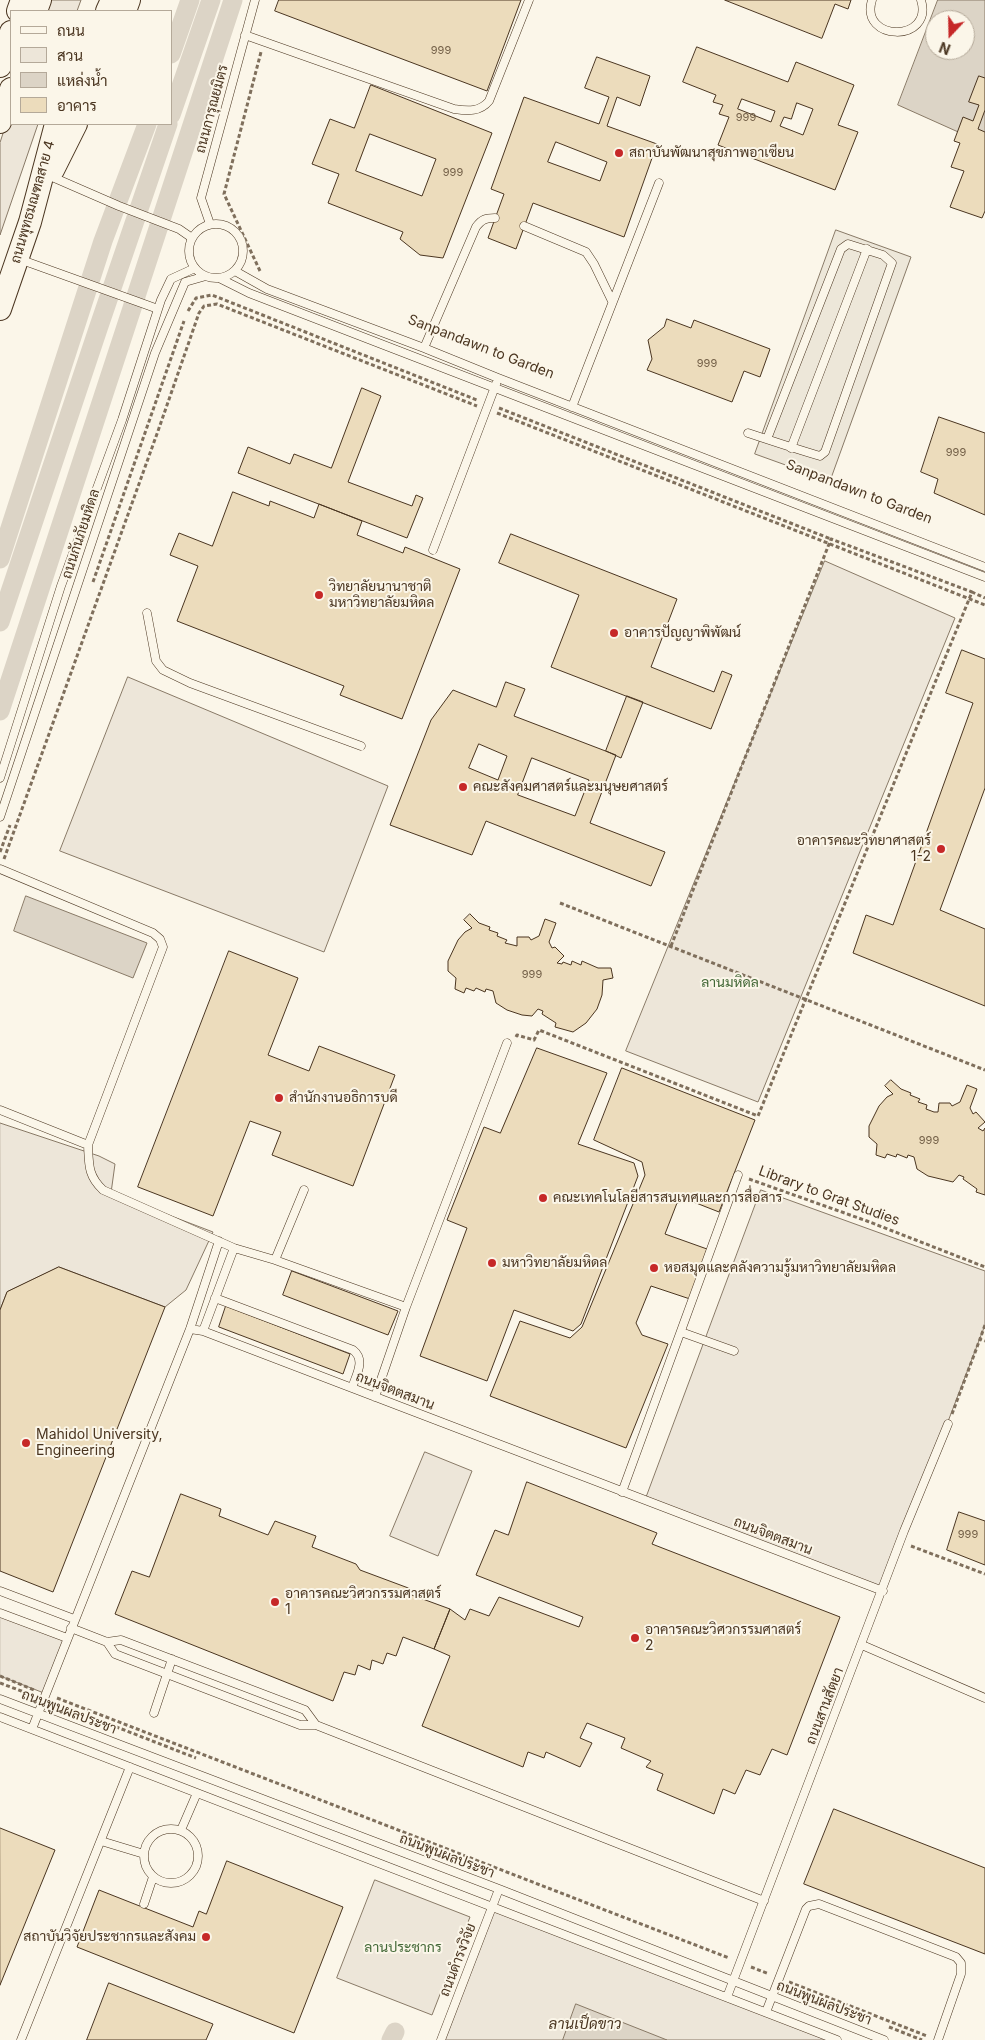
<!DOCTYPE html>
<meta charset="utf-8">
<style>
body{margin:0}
#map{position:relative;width:985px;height:2040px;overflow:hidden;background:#fbf6e9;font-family:Inter,Sarabun,sans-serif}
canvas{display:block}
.legend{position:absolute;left:10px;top:10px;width:162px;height:115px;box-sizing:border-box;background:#fbf6e9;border:1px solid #b4a999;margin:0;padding:6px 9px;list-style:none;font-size:15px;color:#4a3520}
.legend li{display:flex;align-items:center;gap:10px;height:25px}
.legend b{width:25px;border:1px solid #b4a999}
.north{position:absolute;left:925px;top:10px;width:50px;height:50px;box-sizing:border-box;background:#fbf6e9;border:1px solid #b4a999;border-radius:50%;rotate:201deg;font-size:14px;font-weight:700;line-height:20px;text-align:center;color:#4a3520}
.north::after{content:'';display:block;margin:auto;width:18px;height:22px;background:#c62828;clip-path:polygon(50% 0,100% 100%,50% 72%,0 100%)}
</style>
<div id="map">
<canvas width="985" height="2040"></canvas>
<ul class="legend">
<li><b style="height:6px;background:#fbf6e9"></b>ถนน</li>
<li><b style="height:14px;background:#ede6d9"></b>สวน</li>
<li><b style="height:14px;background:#dcd4c6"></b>แหล่งน้ำ</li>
<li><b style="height:14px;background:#ecdcbc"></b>อาคาร</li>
</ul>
<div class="north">N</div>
</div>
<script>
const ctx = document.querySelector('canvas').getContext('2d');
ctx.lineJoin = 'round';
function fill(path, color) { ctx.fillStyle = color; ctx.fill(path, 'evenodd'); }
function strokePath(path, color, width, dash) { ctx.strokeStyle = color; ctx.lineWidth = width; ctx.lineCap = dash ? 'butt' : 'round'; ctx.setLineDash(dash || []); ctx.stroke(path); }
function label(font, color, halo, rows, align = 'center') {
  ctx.font = font + ' Inter,Sarabun,sans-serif'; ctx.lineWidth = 4; ctx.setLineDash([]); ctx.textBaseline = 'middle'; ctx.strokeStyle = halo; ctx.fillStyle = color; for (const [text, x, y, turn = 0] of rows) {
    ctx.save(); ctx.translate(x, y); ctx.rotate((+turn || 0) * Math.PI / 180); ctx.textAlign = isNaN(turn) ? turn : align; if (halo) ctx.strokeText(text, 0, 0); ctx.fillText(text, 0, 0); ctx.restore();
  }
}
const green = new Path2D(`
 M47,0H81L77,11H43Z
 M11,109V124H38L0,235V143Z
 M825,561L955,618L758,1102L626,1051Z
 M128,677L388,786L324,952L60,851Z
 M0,1123L99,1156L115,1164L111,1193L213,1232L186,1290L165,1307L59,1267L7,1292L0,1310Z
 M761,1190L985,1271V1325L883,1591L645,1501Z
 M425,1452L472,1471L438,1556L390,1536Z
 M0,1612L67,1638L44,1693L0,1676Z
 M375,1880L470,1917L432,2015L337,1978Z
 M492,1906L837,2040H441Z`);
fill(green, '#ede6d9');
strokePath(green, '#887966', 1);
const parking = new Path2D(`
 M836,230L911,257L830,481L755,454Z`);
fill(parking, '#ede7d9');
strokePath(parking, '#887966', 1);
const water = new Path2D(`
 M938,0H985V144L898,105ZM935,20H965V50H935Z
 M26,896L147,943L133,978L14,931Z
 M576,2004L667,2040H563Z`);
fill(water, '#dcd4c6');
strokePath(water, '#887966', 1);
strokePath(new Path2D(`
 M171,54L190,0
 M171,115L211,0
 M0,559L103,241L147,124
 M0,622L98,329L168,124
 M0,711L233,0
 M391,2040L395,2032`), '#dcd4c6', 19);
const building = new Path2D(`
 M279,0H521L487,91L275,11Z
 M725,0H851L848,9L835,4L822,38Z
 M697,47L788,82L796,62L854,85L838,125L858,132L835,190L718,145L729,117L719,114L723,105L713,102L716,95L683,82ZM742,99L775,111L771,122L738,109ZM797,103L813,109L803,135L780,126L784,117L791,119Z
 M597,57L650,76L640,106L617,97L607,126L657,144L624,237L533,203L516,249L488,238L504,194L491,189L524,97L599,124L609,97L585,88ZM556,142L607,162L600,181L548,162Z
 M979,76L985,78V110L978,129L985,132V211L982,218L950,207L964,171L951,167L960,143L954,141L963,117L973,121L979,105L969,102Z
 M371,85L492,133L443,258L420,255L400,239L403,232L328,203L339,174L312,164L330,119L354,128ZM370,134L436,159L422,196L356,171Z
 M667,319L691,328L694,320L770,349L760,377L744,371L732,402L647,370L652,359L648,340L664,327Z
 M362,388L381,396L348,482L412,506L416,495L423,498L407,538L238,473L248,447L290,464L294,454L331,468Z
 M939,417L985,433V515L934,493L938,479L921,472Z
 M233,492L269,506L270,501L314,518L319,504L362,521L357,535L403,553L405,547L460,569L402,719L340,695L344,686L177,621L198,566L170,555L179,533L212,546Z
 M511,534L677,599L651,667L714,692L722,671L732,675L711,729L551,667L579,595L499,563Z
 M962,650L985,659V788L940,910L985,929V1006L853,953L866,915L893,925L973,703L946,693Z
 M506,682L525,689L514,716L616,755L590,823L665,852L651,886L486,821L472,855L390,825L431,720L453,690L496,707ZM479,744L507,756L498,780L469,768ZM532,758L589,780L575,816L518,795Z
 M627,696L643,702L621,758L606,751Z
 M470,914L479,923L490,927L489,930L498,933L497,936L507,940L505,943L517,946V937H529L531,940L539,936L545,919L556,923L549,942L552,948L555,947L564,956L557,963L562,964L563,962L571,965L572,961L581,965L582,961L598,968H611L613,978L603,980L602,995L597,1009L586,1023L573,1032L555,1027L556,1023L542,1014L543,1011L538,1009L532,1016L522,1015L507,1010L496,1003L493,991L486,989L485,992L476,988L474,991L466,988L464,993L455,989L456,978L448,971V961L458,940L465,932L472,928L464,920Z
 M229,951L298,978L268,1055L309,1071L319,1046L395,1075L353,1186L272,1155L281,1132L250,1121L213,1216L138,1187Z
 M537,1048L607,1073L578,1144L634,1163L638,1176L581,1324L573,1331L514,1310L487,1381L420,1356L467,1228L447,1220L484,1127L500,1133Z
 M622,1068L755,1120L719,1212L691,1201L677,1203L665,1234L707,1249L690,1299L651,1286L636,1323L642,1335L668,1344L626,1448L490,1396L520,1321L570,1338L582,1327L645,1175L642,1162L594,1140Z
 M891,1080L901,1089L911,1093L910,1095L920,1099L918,1102L927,1105L926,1109L934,1112H938L939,1103H950L952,1106L960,1102L967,1085L977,1089L970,1108L973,1114L976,1112L985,1122L978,1128L983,1131L985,1128V1195L976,1192L977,1189L963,1179L964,1177L959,1175L953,1182L928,1176L917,1169L914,1157L908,1155L907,1158L897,1154L896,1157L887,1154L885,1158L876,1155L877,1144L869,1137V1126L879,1106L887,1097L893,1094L885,1086Z
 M59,1267L165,1307L53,1592L0,1571V1310L7,1292Z
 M292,1271L398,1311L388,1335L283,1295Z
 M226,1306L350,1354L343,1374L219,1327Z
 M527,1482L657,1533L652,1544L840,1617L787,1755L772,1749L760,1775L746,1770L735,1794L723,1789L714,1814L657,1790L663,1774L646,1767L651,1761L621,1748L625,1738L587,1723L580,1738L592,1743L580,1767L546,1752L544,1758L528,1752L523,1767L422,1726L450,1656L434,1649L450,1609L465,1620L470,1609L489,1616L499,1597L579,1627L583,1617L476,1575L495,1530L508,1535Z
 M181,1494L221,1509L219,1516L268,1535L275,1521L316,1536L312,1547L356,1564L360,1570L411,1589L409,1594L450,1609L434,1649L403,1637L396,1656L387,1653L383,1664L372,1660L370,1670L358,1665L355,1675L344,1672L333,1701L115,1614L132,1571L149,1577Z
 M959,1512L985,1521V1565L947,1550Z
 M834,1809L985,1868V1954L804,1884Z
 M0,1828L55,1850L0,1985Z
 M227,1861L343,1907L294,2033L77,1947L99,1890L193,1927L199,1911L206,1914Z
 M109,1983L213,2024L206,2040H87Z`);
fill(building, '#ecdcbc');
strokePath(building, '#4a3520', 1);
const lane = new Path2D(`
 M872,0C859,42 934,43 921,0
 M245,35L454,109C468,111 480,112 489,101L529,0
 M50,176L119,206L179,229L192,238
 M189 251a27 27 0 1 1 54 0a27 27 0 1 1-54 0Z
 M210,224L201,198L255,0
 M524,226L586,252L594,264L612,301
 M19,259L158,309
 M235,271L267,289L424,348L498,378L985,567
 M219,278L249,293L985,577
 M424,348L476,227C482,219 486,218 495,218
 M572,407L659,183
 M748,433C772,441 796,449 820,456L825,452L892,263L883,255L848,244L841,249L767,439
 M791,448L867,249
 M433,550L496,384
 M147,613L156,661L163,670L190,683L361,746
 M0,778L61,586L122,420L161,300L171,279L195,268
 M0,817L155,353L185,282L206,276
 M0,869L153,933L160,939L163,947L88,1145L0,1110
 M88,1145C89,1165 88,1176 103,1190L234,1248L203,1331
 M234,1248L275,1260L304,1190
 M275,1260L406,1307
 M215,1298L353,1350C366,1360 356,1375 352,1388
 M190,1329L203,1331L883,1591
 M681,1332L734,1351
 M375,1397L406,1307L507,1043
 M622,1492L738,1175
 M0,1591L74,1619
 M0,1613L67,1638
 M71,1628L107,1642L121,1640L305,1710L316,1725
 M107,1642L115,1654L300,1725H316L764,1901
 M862,1645L985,1698
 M0,1699L499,1889L884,2040
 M154,1713L172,1659
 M0,1717L837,2040
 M32,1729L190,1329L219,1241
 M144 1856a27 27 0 1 1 54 0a27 27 0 1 1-54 0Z
 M181,1830L197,1793
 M101,1841L144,1854
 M144,1904L153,1877
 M727,1997L904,1531L948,1424
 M766,2012L806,1909L809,1906L819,1904L956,1957L961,1963V1974L938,2040
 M21,2040L130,1767
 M441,2040L499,1889`);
const secondary = new Path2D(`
 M18,11L22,0
 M36,11L40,0
 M107,11L112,0
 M125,11L129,0
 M0,66L11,32
 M0,122L11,89
 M53,170L76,124
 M0,309L30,222L56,124`);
strokePath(lane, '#4a3520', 9);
strokePath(secondary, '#4a3520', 24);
strokePath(new Path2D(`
 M260,271L224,194L261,52
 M188,311L196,298L212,295L477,400
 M499,408L831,539
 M497,413L985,605
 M93,582L184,321
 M0,852L10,825
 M4,859L158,431L199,313L204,306L217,304L477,406
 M560,903L985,1070
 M671,946L831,539L972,592
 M516,1037L517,1035L534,1040L539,1030L758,1116L972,592L985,598
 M749,1179L867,1221L985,1267
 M985,1325L980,1339L985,1341
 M952,1414L980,1339
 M911,1546L985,1574
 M0,1676L34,1690
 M0,1683L32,1695
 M57,1698L729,1958
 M55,1703L196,1758
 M751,1967L769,1974
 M789,1982L927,2036
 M889,2027L922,2040`), '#7f6f5c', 3, [4, 2.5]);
strokePath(lane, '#fbf6e9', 8);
strokePath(secondary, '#fbf6e9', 22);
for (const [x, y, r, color] of [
 [619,153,5,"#c62828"],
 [319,595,5,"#c62828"],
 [614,633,5,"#c62828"],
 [463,787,5,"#c62828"],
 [941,849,5,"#c62828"],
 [279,1098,5,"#c62828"],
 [543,1198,5,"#c62828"],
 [492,1263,5,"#c62828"],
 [654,1268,5,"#c62828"],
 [26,1443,5,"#c62828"],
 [275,1602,5,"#c62828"],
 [635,1638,5,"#c62828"],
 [206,1937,5,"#c62828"]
]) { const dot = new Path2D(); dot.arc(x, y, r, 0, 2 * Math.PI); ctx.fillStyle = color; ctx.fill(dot); strokePath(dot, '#fbf6e9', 2); }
label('11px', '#725f47', null, [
 ["999",441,51],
 ["999",746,118],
 ["999",453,173],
 ["999",707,364],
 ["999",956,453],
 ["999",532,975],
 ["999",929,1141],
 ["999",968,1535]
]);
label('14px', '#4a3520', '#fbf6e9', [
 ["ถนนการุณยมิตร",212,109,-75],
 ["ถนนพุทธมณฑลสาย 4",33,202,-74],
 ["Sanpandawn to Garden",481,347,21],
 ["Sanpandawn to Garden",859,492,21],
 ["ถนนกันภัยมหิดล",81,534,-72],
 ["Library to Grat Studies",829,1196,20],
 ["ถนนจิตตสมาน",395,1391,21],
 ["ถนนจิตตสมาน",773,1536,21],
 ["ถนนสานสัตยา",825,1706,-69],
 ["ถนนพูนผลประชา",69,1712,21],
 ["ถนนพูนผลประชา",447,1856,21],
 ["ถนนดำรงวิจัย",458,1960,-69],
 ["ถนนพูนผลประชา",824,2003,21]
]);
label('14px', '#4a3520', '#fbf6e9', [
 ["สถาบันพัฒนาสุขภาพอาเซียน",629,153],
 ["วิทยาลัยนานาชาติ",329,587],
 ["มหาวิทยาลัยมหิดล",329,603],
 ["อาคารปัญญาพิพัฒน์",624,633],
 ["คณะสังคมศาสตร์และมนุษยศาสตร์",473,787],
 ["อาคารคณะวิทยาศาสตร์",931,841,"right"],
 ["1-2",931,857,"right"],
 ["สำนักงานอธิการบดี",289,1098],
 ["คณะเทคโนโลยีสารสนเทศและการสื่อสาร",553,1198],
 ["มหาวิทยาลัยมหิดล",502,1263],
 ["หอสมุดและคลังความรู้มหาวิทยาลัยมหิดล",664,1268],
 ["Mahidol University,",36,1435],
 ["Engineering",36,1451],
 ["อาคารคณะวิศวกรรมศาสตร์",285,1594],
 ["1",285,1610],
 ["อาคารคณะวิศวกรรมศาสตร์",645,1630],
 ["2",645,1646],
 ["สถาบันวิจัยประชากรและสังคม",196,1937,"right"]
], 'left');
label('14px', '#436837', '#fbf6e9', [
 ["ลานมหิดล",730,983],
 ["ลานประชากร",403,1948]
]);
label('italic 15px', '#4a3520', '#fbf6e9', [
 ["ลานเป็ดขาว",585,2024]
]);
</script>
